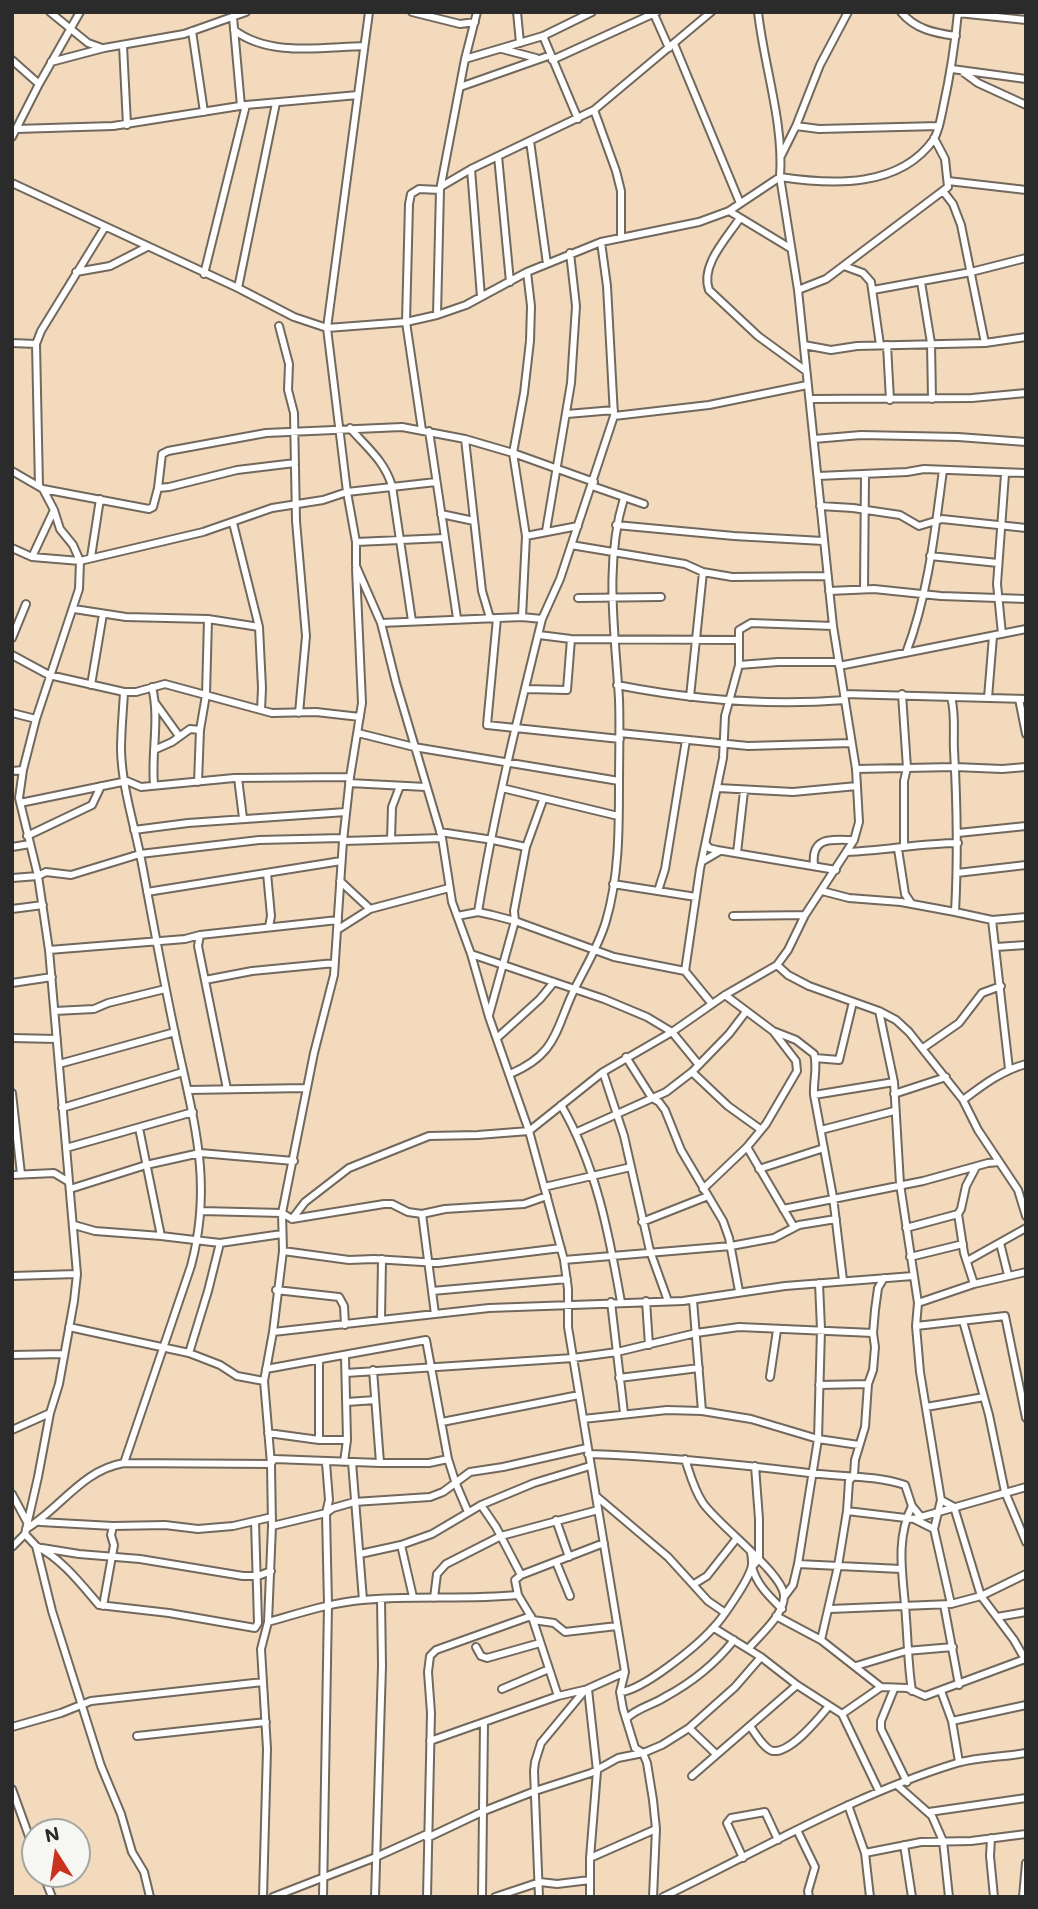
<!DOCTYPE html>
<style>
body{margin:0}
#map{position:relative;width:1038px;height:1909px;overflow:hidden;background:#f3dabd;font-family:Mali,sans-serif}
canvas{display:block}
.frame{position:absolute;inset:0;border:14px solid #2b2b2b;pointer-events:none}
.north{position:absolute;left:21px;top:1818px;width:70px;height:70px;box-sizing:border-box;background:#f6f6f2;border:2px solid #a5a5a2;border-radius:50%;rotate:348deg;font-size:19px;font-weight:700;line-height:28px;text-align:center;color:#2b2b2b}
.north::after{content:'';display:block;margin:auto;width:24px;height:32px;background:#c8321e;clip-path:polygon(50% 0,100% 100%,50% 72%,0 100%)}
</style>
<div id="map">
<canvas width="1038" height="1909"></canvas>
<div class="frame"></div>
<div class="north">N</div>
</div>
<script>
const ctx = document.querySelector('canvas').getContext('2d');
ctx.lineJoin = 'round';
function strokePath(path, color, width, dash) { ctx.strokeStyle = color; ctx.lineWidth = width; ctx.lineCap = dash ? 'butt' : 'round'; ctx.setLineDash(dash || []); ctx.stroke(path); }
const minor = new Path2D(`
 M50,12L88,43L102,48
 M369,12L327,328L406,322L437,315L466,305L527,272L601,242L699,222L729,211L780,177C784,123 764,66 758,12
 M412,12L460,24L475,22
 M517,12L520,43
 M653,12L669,48
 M901,12C915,29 934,33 956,36
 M958,13L1026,20
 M233,17L241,106
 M234,30C269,57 322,47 364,46
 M192,31L204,112
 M543,36L578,119
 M674,44L740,203
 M123,45L127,125
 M502,49L536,58
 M465,59L543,36L592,12
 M12,60L39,84
 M552,60L657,12
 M51,62L104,48L184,34L246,12
 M952,69L1026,79
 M963,72L978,83L1026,105
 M460,87L551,55
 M594,110L616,171L621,191V237
 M796,126L819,129L939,126
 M16,129L113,126L246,105L358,95
 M12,137L39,84L80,12
 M530,141L547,264
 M498,156L510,282
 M781,156L796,126L820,65L848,12
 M471,169L481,297
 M948,181L1026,190
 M12,183L238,288L294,317L327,328L347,492L356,542V566L381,623L396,683L442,838L452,902L471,954L489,1017L529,1131L564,1260L568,1289V1327L625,1672L620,1692L623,1709L635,1748L643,1753L647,1763L653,1800L656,1829L653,1897
 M442,186L471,169L594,110L711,12
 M943,191L953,204L961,225L985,343
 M729,211L790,248
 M740,218C727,238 700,265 709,290L758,336L806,371
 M844,266L863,273L871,282L880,345
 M76,272L110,266L147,247
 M204,274L246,105
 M921,282L931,343L932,399
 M238,288L276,103
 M798,290L826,279L948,187L945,159L934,138
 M873,290L971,272L1026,258
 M437,315L440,190L465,59L477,12
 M279,326L289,364L288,390L294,413L296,521L306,636L299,713
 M12,343L36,344
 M804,345L831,350L857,346L985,343L1026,337
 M887,345L890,400
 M810,399L972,398L1026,393
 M567,414L614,410
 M614,416L709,405L807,385
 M350,428C367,448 384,460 392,486L412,621
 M422,430L406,322L409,204L411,194L419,189L440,190
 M429,431L457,618
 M465,439L482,591L490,618
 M814,439L861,435L958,437L1026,442
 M12,471L43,489L54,510L60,529L73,545L80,561L79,589L36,719L23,770L19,798L38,876L49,950L77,1274L74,1301L59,1384L50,1413L38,1477L25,1534L12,1547
 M818,476L907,472L924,469L1026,473
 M39,486L36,344L41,331L105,227
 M592,486L644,504
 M158,488L162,454L168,451L266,433L402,427L465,439L513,453L594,482
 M43,489L149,509L153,507L158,488L169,487L237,470L295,463
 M820,506L853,508L900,515L919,526L942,519L1026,528
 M441,514L474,521
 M233,523L259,627L262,688L261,710
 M616,525L734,536L823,541
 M546,531L571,383L576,306L570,253
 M526,536L578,526
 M356,542L445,538
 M571,545L685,564L703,572L732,577L828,576
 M12,548L32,557L80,561L203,532L272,508L323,500L347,492L436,482
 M930,556L998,563
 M32,557L54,510
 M91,557L100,499
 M864,589L865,474
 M829,591L874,589L941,596L1026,599
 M578,598L661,597
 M74,609L126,617L208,619L259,627
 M522,617L526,536L513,453L524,393L530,341L531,306L527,272
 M497,618L487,725L620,739
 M381,623L522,617L542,619L560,579L614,416L607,286L601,242
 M1002,634L997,584L1005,474
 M539,635L571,639L739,640
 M12,638L26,604
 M906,653C928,596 935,531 943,470
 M12,655L49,675L124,692H136L165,684L272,713L316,712L360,717
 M739,665L778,662H839
 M839,666L1026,629
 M91,685L103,614
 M617,685C693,700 768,706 845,700
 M152,687C160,719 151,753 154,785
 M525,689L567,690L571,639
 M844,694L1026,699
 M902,694L907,768L904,781V847
 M690,697L703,572
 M951,697C956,715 953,732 954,750C957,804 958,858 955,912L992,920L1026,917
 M988,698L993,636
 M1019,699L1026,734
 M156,704L179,736
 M12,713L36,719
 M358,733L414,747L619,781
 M620,733L748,746L851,743
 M154,750L172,742L190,729L200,730
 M856,769L955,767L1002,769L1026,767
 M12,771L23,770
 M238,778L243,818
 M198,782L200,730L206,695L208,619
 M349,783L426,787
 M502,788L618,816
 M718,788L793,792L857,786
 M20,803L127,781L141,787L234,778L350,777
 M134,830L188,823L346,812
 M440,832L493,840L526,847
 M958,833L1026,826
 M27,836L92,805L101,786
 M391,839L392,807L400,786
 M343,841L442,838
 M706,844L709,848L717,850L836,870
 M12,847L30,844
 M898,849L905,894L911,903
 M847,852C884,851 920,843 958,843
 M737,853L744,791
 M703,861L720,851
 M814,865C811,836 831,840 854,840
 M267,873L271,916L269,927
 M957,873L1026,865
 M12,878L38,876L46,872L71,875L140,854L259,840L343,838
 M340,881L370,909
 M613,884L696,897
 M658,891L665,869L686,740
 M822,891L849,898L901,902L955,912
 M147,892L341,861
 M12,909L43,905
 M478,912C494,813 518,716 542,619
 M457,916L478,912L492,915L515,921L614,957L685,971L712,1004
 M733,916L805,915
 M992,920L1009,1069
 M337,930L370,909L449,888
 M200,935L198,946L227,1089
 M996,947L1026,945
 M49,950L185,939L200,935L338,920
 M471,954L604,999L647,1017L672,1032L699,1065
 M777,965L788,975L809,986L879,1011L896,1020L909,1032L963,1100L978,1130L1018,1190L1026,1216
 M685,971L700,869L723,758L725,716L739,665V630L751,623L833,626
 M205,980L252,971L335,963
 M12,983L52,977
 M725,995L773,1031L796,1040L814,1054C818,1067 813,1081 814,1095L833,1197L843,1280
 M55,1011L94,1009L108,1003L165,989
 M879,1011L894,1082L900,1184L918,1303L916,1326L920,1372L941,1500L934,1529L951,1604
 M489,1015L515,921L514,911L526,847L543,800
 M12,1038L57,1039
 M497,1038L540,999L554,982
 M923,1048L959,1023L982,993L1001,986
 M626,1057L652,1098L659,1102L665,1110L681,1150L723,1221L729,1238L739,1291
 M815,1058L839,1060L853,1002
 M59,1064L175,1032
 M603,1072L624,1136L650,1251L668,1301
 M692,1072L728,1106L760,1129
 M510,1074C558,1054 555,1029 575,988C586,966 599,945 606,921C619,877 619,830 619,784C619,755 620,727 619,699C615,632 604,563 624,498
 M188,1090L307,1088
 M12,1093L21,1174
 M894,1094L946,1077
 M814,1095L894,1082
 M963,1100C983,1085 1001,1071 1026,1064
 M561,1105C596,1165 609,1234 621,1302
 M62,1108L183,1072
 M139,1128L161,1236
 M821,1130L894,1111
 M577,1132L666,1092L692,1072L729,1034L745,1013
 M747,1147L794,1227
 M66,1148L193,1112
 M759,1169L824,1148
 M12,1175L54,1173L69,1182
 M544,1187L631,1167
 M70,1189L146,1165L200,1153L294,1161
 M703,1189L747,1147L766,1124L797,1071L796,1061L773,1031
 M783,1209L923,1181L988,1163L999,1162
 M201,1211L282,1213L292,1219L384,1204H392L408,1212L422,1214L445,1209L524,1204L547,1196
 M422,1214L435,1314
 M958,1214L964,1253L974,1284
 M292,1219L305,1202L349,1168L429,1136L478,1135L529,1131L603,1072L672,1032L725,995L777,965L788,950L805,915L854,840L859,822L856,769L833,626L798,290L780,177C833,185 900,188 934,139C939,130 941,118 943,108C950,76 955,45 958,12
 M642,1222L708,1196
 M74,1225L95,1231L161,1236L220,1243L282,1234
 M906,1228L958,1214L961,1209L966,1186L976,1167
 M1000,1243L1008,1275
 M283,1251L349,1260L374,1259L438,1263L561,1248
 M910,1257L963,1244
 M564,1260L731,1246L774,1238L799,1225L836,1219
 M967,1261L1026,1228
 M12,1276L77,1274
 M276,1290L339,1297L344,1306L345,1325
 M432,1291L567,1279
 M693,1300L702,1411
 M646,1301L649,1345
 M611,1302L624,1413
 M918,1303L974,1284L1026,1272
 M381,1320L382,1259
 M963,1321L989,1415L1005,1492L1026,1542
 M916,1326L1005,1316L1026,1418
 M69,1327L189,1353L220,1365L237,1376L264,1381
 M273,1332L489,1308L683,1301L785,1286L913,1276
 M189,1353L208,1291L220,1243
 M12,1355L64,1354
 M319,1361V1440
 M266,1369L426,1340L448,1459L456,1484L468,1512
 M373,1370L380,1463
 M346,1373L573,1358L617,1352L696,1333L739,1327L873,1333
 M770,1377L777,1330
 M619,1378L699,1368
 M819,1385L868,1384
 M347,1402L375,1400
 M926,1407L984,1397
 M583,1419L667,1410L702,1411L751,1419L818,1439L859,1445
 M442,1422L579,1395
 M12,1430L50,1413
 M268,1433L319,1440H347
 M588,1454C662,1456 735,1464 809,1473C842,1477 874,1475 905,1485L912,1506L921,1517
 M685,1459C690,1474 694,1490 703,1503C718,1525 784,1574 784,1596C784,1615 760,1635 748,1649
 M344,1462L347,1440L345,1356
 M352,1462L363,1600
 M124,1463L191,1266C212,1187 196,1129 179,1052C165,990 154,927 142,864C135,826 122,789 121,750C121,730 123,711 124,692
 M755,1466L759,1519V1559L752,1567C757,1585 769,1596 782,1609
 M12,1494L27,1522
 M596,1496L668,1557L708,1601L724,1612
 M941,1500L954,1507L981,1596L1014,1640L1026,1661
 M481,1505L496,1527L521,1575
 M912,1506C894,1542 904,1580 906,1619C908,1643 908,1666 912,1691
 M847,1511L914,1519L1026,1487
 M914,1519L934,1529
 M556,1520L569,1557
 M40,1522L113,1526L165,1525L198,1529L233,1526L272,1517
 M272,1526L326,1513L333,1508L354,1502L430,1497L443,1492L470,1472L503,1467L587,1448
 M26,1529C60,1509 82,1470 124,1463L271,1464L274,1459L380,1463H429L448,1459
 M25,1534L36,1546L52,1611L101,1766L121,1814L132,1852L144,1872L150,1897
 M401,1545L413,1597
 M36,1546C61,1558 81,1584 99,1605L169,1613L255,1628L258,1623L255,1521
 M42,1548L79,1554L140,1559L243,1576H258L271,1571
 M360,1554L401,1545L432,1534L481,1505L534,1483L590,1466
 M556,1562L570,1596
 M798,1564L901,1569
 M694,1584L707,1576L737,1538
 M784,1597L793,1585L798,1564L818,1439L821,1329L819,1283
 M434,1598L437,1574L446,1564L501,1536L598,1510
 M944,1605L959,1685
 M103,1606L114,1545L111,1535L113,1526
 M830,1609L951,1604L981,1596L1026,1574
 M776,1616L821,1640L881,1687L907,1688L925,1696L1025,1659
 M997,1617L1026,1612
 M533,1620L554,1623L565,1632L617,1626
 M268,1622C300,1613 330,1603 362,1600C414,1595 466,1600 518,1595
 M714,1628L761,1657L797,1685L842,1714L879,1791
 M821,1640L838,1566L847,1511L849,1481L854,1475L855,1460L865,1427L868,1384L873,1370L875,1347L873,1333L875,1310L878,1288L884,1278
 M476,1647L481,1656L487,1658L540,1643
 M856,1666L906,1651L953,1647
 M502,1689L549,1669
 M588,1689L597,1771L590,1858V1897
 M894,1689L881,1721V1729L907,1782
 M941,1691L952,1721L959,1762
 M620,1692C642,1691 697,1646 713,1628C723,1618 747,1582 751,1569C753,1564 752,1558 751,1553
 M558,1696L533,1620L518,1595L515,1580L521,1575L604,1543
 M842,1714L881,1687
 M626,1719C636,1708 653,1705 665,1697C691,1683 716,1663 734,1640
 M952,1721L1026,1705
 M750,1726C755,1733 764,1749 773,1751C791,1753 819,1718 829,1706
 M12,1727L61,1713L91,1701L263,1682
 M689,1728L716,1754
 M137,1736L266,1722
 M430,1741L558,1696L584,1690
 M692,1776L797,1685
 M897,1785L932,1816L943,1841L949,1897
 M12,1789L35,1853
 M848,1805L865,1853L870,1897
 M929,1812L1026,1798
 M797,1830L815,1867L808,1891L809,1897
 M427,1838L484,1811L535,1791L591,1773L618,1758L643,1753L662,1745L689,1728L735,1687L761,1657
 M991,1838L990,1856L994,1897
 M904,1845L912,1897
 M865,1853L921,1842L971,1841L1026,1834
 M590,1858L656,1829
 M743,1858L727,1823L731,1818L765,1812L778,1840
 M43,1874L52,1897
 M263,1897L267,1749L261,1649L268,1622L272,1526L271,1464L264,1381L273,1332L283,1251L282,1213L314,1053L334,975L343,841L350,777L362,703L356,569
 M273,1897L376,1857L427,1834
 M323,1897L328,1605L326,1513L329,1500L326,1463
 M375,1897L382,1666L381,1599
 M427,1897L431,1713L428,1672L430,1656L436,1650L531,1616
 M482,1897L484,1723
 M495,1897L540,1882L557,1884L590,1880
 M539,1897L534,1771L535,1762L541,1743L585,1690L625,1672
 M663,1897C759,1851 855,1794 957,1763C978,1757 1004,1757 1026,1753
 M1023,1897L1026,1863`);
strokePath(minor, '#71685e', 10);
strokePath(minor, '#fff', 6);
</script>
